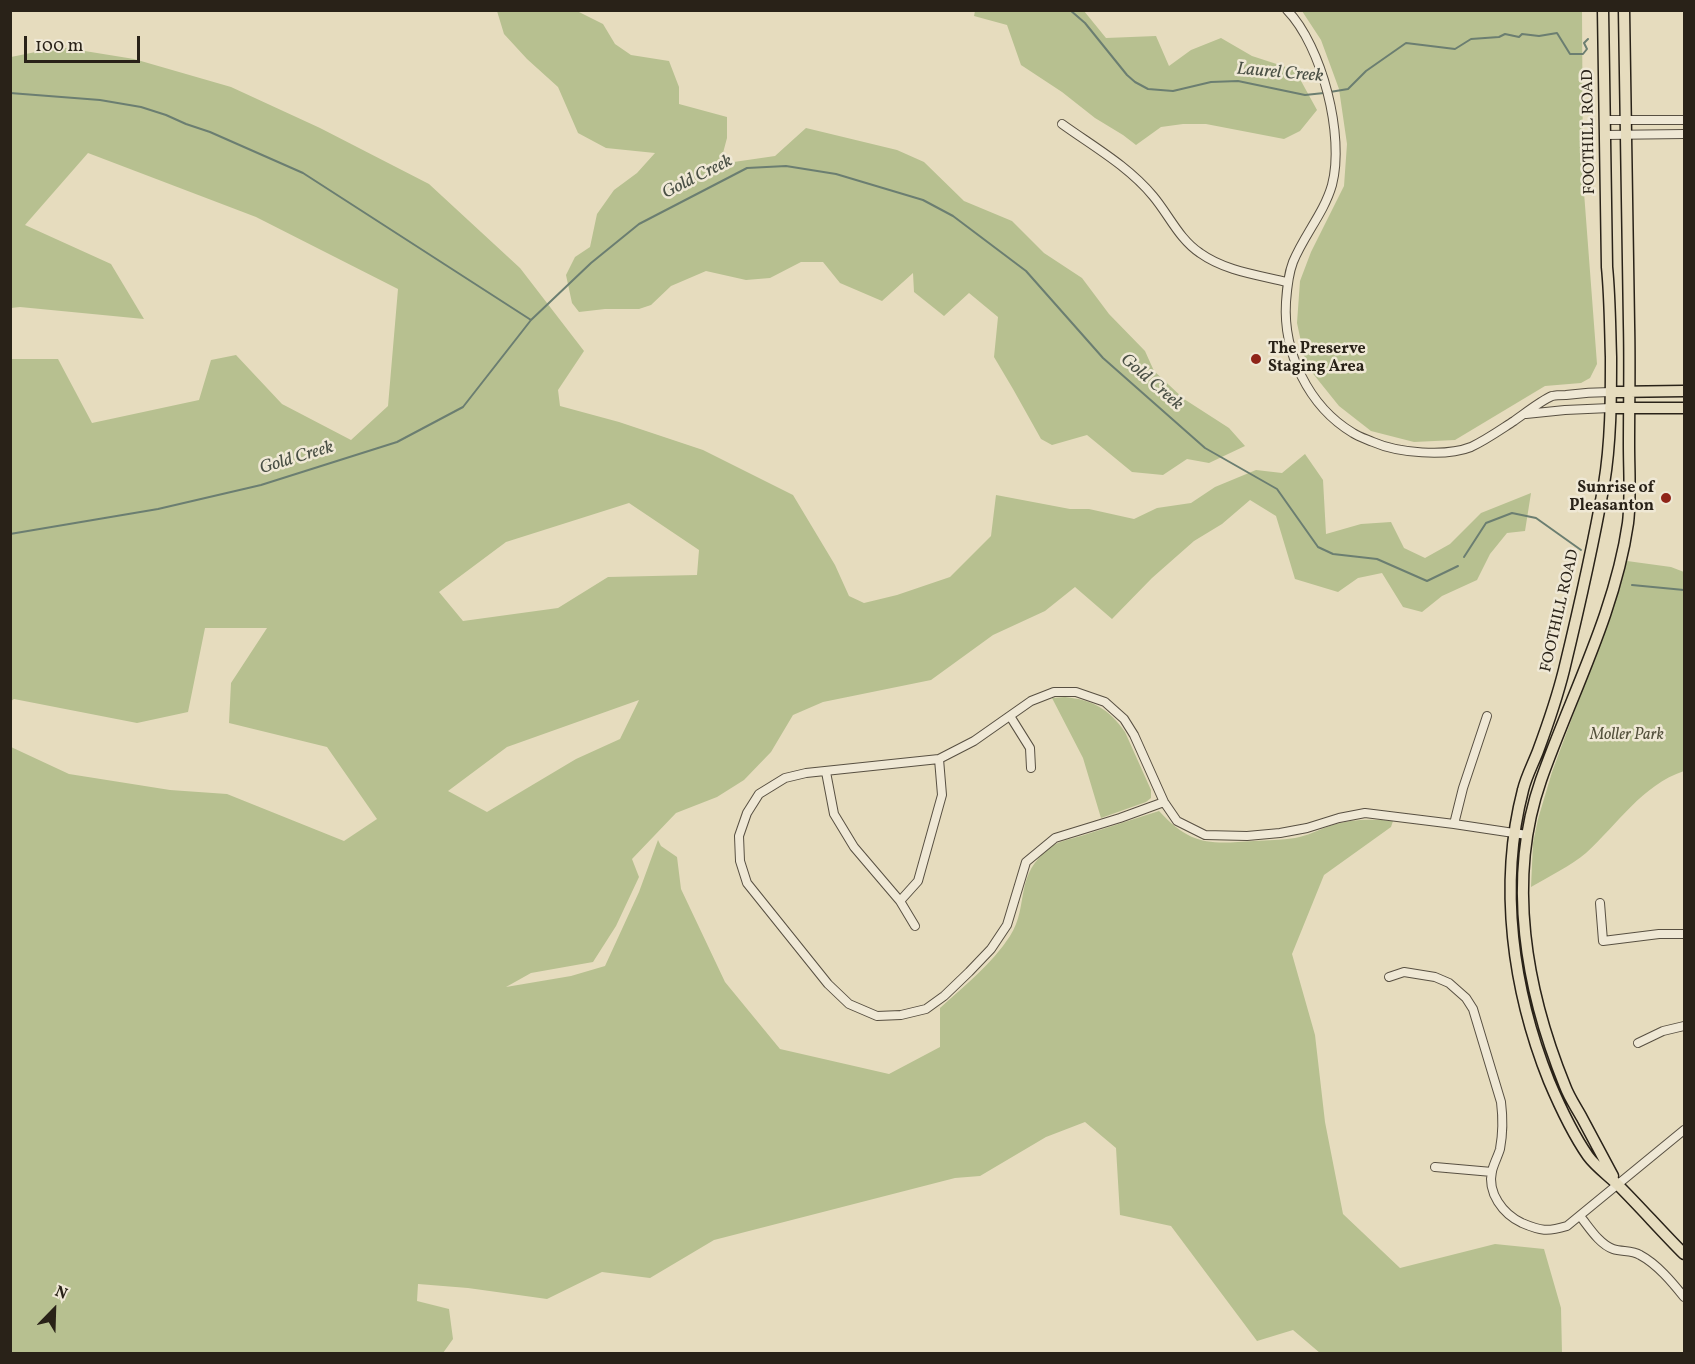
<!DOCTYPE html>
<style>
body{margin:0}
#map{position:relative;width:1695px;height:1364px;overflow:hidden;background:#e6dcbe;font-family:Vollkorn,serif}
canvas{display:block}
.frame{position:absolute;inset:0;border:12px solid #292218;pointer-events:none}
.north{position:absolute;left:24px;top:1280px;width:60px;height:60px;-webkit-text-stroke:4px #efe8d5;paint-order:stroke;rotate:23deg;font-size:16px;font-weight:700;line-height:24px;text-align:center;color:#292218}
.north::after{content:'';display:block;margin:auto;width:21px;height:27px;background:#292218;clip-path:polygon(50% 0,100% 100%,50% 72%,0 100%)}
.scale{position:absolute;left:24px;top:36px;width:116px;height:27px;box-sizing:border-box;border:3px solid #292218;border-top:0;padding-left:8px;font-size:18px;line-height:21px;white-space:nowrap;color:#292218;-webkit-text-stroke:4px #efe8d5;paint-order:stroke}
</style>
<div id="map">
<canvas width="1695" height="1364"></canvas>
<div class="frame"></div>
<div class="north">N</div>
<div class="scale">100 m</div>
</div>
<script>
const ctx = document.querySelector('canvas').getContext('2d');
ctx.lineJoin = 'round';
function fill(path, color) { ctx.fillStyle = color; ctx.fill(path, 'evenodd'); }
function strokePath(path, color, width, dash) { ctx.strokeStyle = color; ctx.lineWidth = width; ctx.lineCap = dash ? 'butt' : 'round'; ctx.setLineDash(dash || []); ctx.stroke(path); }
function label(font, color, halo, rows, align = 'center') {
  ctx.font = font + ' Vollkorn,serif'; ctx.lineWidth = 5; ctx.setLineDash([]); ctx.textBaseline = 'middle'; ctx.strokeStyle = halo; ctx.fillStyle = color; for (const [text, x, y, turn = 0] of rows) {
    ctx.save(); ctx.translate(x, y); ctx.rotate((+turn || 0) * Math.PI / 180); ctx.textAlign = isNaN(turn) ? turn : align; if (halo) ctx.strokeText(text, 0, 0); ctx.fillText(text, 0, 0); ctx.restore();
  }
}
fill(new Path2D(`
 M497,11H577L603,24L615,44L631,55L669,61L679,87V104L727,117V138L720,164L775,156L806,128L897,150L924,162L964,201L1012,221L1044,253L1082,278L1109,314L1145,351L1154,371L1184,399L1229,428L1245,446L1209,463L1187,459L1163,475L1132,472L1087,435L1052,445L1041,439L1013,389L994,357L998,317L969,293L944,316L914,292L913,273L882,301L840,283L823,262H801L770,278L746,280L706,271L671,286L651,305L639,309H605L579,312L572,303L566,275L575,257L590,247L597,214L614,190L637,173L655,153L606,148L578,133L558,87L527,59L504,34Z
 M975,11H1084L1106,38L1156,36L1169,66L1191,50L1221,38L1252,56L1295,70L1317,110L1300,131L1284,139L1206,124H1183L1161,127L1136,145L1123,135L1095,118L1062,92L1021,65L1007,25L974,16Z
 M1302,11H1582L1583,179L1597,364L1590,378L1581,383L1545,386L1455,440L1414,442L1371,431L1339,406L1306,365L1297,323L1300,281L1311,252L1344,186L1347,144L1339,89L1321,40Z
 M60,47L134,59L231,87L320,128L429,184L520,268L584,351L558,390L560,406L619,422L703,450L793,495L835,565L849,596L864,603L897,595L950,577L991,536L996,495L1070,509H1089L1134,519L1157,508L1191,503L1215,487L1256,470L1282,473L1305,454L1323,480L1326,534L1361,524L1391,522L1404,548L1425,558L1450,544L1481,513L1531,493L1525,531L1507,533L1490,554L1477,580L1442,596L1422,612L1403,607L1382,573L1358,578L1338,592L1295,579L1276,516L1250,500L1222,524L1194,541L1152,578L1112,619L1075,587L1045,611L993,635L931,680L823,702L793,715L771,752L744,780L717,797L676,813L632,859L639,877L616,926L593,962L531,973L506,987L571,976L605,966L639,892L658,840L661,846L677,857L681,889L725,982L780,1049L889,1074L940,1047V1008C964,986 992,964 1010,936C1030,905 1013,875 1051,847C1058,841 1071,839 1081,836C1107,828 1133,819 1159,811C1191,846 1210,844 1254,841C1267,840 1282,840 1295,838C1307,836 1318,830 1330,826C1351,819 1371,819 1393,821L1391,827L1324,875L1292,954L1315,1035L1325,1122L1343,1214L1400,1268L1495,1244L1544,1249L1561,1308L1562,1353H1320L1293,1330L1257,1341L1171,1226L1120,1215L1116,1148L1085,1122L1046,1137L980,1176L955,1178L714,1240L650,1278L602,1272L547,1299L468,1288L418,1284L417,1301L449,1309L453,1339L443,1353H11V747L69,774L170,790L227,794L344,841L377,819L327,747L229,723L231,683L267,628H205L188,712L137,723L14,699L11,701V359H58L92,423L199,400L211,360L236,355L282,404L351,440L388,406L398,289L256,217L88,153L25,225L111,264L144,319L20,307L11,308V57ZM629,503L699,550L697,575L608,577L558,608L463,621L439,592L506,542ZM639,700L620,739L576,759L487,812L448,791L507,747Z
 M1627,561L1671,567L1684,572V771C1642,785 1618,824 1586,853C1572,865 1548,877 1531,887L1533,843L1538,819L1552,772L1619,591Z
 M1065,697C1093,700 1109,709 1125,732L1151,790V798L1146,802L1101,818L1083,758L1052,698Z`), '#b7c090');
strokePath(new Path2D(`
 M1070,10L1085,23L1127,75L1135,82L1148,89L1173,91L1211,82L1238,81L1305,95L1324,93
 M1330,92L1348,89L1366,71L1406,43L1455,49L1471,39L1499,37L1505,34L1519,37L1522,34L1539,36L1557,33L1570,54H1583L1587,49L1584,43L1588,39
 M10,93L100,100L141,107L166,115L186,124L210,132L303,173L531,320
 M10,534L158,509L261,485L397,442L463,407L531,320L591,263L639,224L747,168L786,166L836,174L923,200L953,216L1026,271L1103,358L1205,448L1277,489L1318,547L1333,554L1377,559L1427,581L1458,566
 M1464,557L1486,523L1512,513L1536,518L1581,550
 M1632,585L1684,590`), '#6b7e71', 2);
const minor = new Path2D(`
 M1287,10C1322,46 1345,136 1332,185C1324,213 1304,235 1293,262C1288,275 1287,288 1286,302C1283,352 1308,406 1353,433C1359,437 1366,439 1373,442C1398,453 1446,457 1471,447C1486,440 1500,430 1514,421C1524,414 1542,400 1552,396C1556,395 1562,395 1566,395C1581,393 1596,392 1611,392
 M1606,120H1684
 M1062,124C1094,147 1128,166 1153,196C1169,215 1179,239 1200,253C1225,271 1258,275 1287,282
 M1605,135L1684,134
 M1526,414L1565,410L1610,408
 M1010,716L1030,748L1031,768
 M826,772L834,814L854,847L900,901L915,926
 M1164,802L1120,818L1055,838L1026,862L1007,925L991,949L969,972L944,996L926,1009L901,1015L877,1016L849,1004L828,984L747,883L740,861L739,836L747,813L759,794L785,778L806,773L939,759L974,741L1031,701L1054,692H1076L1105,702L1124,719L1134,735L1164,802L1177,821L1205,835L1247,836L1280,833L1307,828L1339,818L1365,813L1454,824L1527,835
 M1454,824L1463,788L1487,716
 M900,901L918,881L942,795L939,759
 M1600,903L1603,941L1659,934H1684
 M1389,977L1404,972L1435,977L1449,983L1466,998L1473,1009L1501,1102C1503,1118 1503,1133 1500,1149C1498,1156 1494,1163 1492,1171C1487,1193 1503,1214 1522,1223C1541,1231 1547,1232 1567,1226L1684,1130
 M1638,1043L1663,1031L1684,1026
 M1435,1167L1492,1172
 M1580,1216C1589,1227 1599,1244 1613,1249C1622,1252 1632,1250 1640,1255C1657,1264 1672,1282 1684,1297`);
const major = new Path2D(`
 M1603,10L1607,267C1610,297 1610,327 1611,357C1611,399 1611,442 1604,484C1593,546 1579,608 1564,670C1557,698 1548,724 1538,751C1533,764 1526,777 1523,790C1498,886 1513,991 1549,1081C1560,1107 1572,1133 1588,1156C1596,1167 1609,1176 1618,1185C1641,1208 1662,1232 1684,1254
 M1611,392L1684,391
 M1610,408H1684
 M1613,1176C1603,1157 1592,1137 1582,1118C1576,1107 1569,1097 1565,1086C1526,990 1506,880 1541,780C1571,695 1615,613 1628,523C1631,498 1629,471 1629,445C1629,405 1630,364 1629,324C1627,220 1626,115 1624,10`);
strokePath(minor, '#585042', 10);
strokePath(major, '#292218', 13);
strokePath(minor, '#efe8d5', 8);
strokePath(major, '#e6dcbe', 10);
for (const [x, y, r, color] of [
 [1256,359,6,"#8f2418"],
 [1666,498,6,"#8f2418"]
]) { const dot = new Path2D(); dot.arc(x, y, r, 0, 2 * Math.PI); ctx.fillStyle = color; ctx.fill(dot); strokePath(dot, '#efe8d5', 2); }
label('16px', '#292218', '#efe8d5', [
 ["FOOTHILL ROAD",1590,132,-91],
 ["FOOTHILL ROAD",1561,611,-77]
]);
label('bold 16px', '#292218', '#efe8d5', [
 ["The Preserve",1268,350],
 ["Staging Area",1268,368],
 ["Sunrise of",1654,489,"right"],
 ["Pleasanton",1654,507,"right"]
], 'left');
label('italic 16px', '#54513c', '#efe8d5', [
 ["Moller Park",1627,736]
]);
label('italic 18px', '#4a5045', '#efe8d5', [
 ["Laurel Creek",1280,74,5],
 ["Gold Creek",698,178,-27],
 ["Gold Creek",1151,383,41],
 ["Gold Creek",297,459,-17]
]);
</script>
